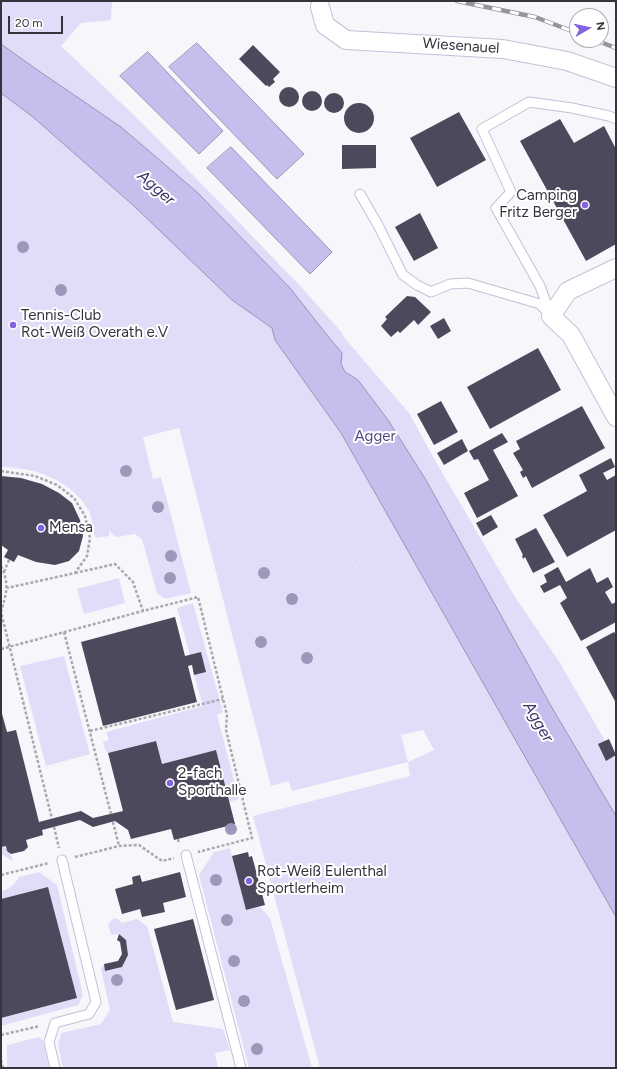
<!DOCTYPE html>
<meta charset="utf-8">
<style>
body{margin:0}
#map{position:relative;width:617px;height:1069px;overflow:hidden;background:#f7f6fb;font-family:Figtree,sans-serif}
canvas{display:block}
.frame{position:absolute;inset:0;border:2px solid #35343d;pointer-events:none}
.north{position:absolute;left:569px;top:8px;width:40px;height:40px;box-sizing:border-box;background:#fff;border:1px solid #aeaeb1;border-radius:50%;rotate:81deg;font-size:11px;font-weight:700;line-height:16px;text-align:center;color:#35343d}
.north::after{content:'';display:block;margin:auto;width:14px;height:18px;background:#8362dd;clip-path:polygon(50% 0,100% 100%,50% 72%,0 100%)}
.scale{position:absolute;left:8px;top:16px;width:55px;height:18px;box-sizing:border-box;border:2px solid #35343d;border-top:0;padding-left:5px;font-size:12px;line-height:14px;white-space:nowrap;color:#35343d;-webkit-text-stroke:3px #fff;paint-order:stroke}
</style>
<div id="map">
<canvas width="617" height="1069"></canvas>
<div class="frame"></div>
<div class="north">N</div>
<div class="scale">20 m</div>
</div>
<script>
const ctx = document.querySelector('canvas').getContext('2d');
ctx.lineJoin = 'round';
function fill(path, color) { ctx.fillStyle = color; ctx.fill(path, 'evenodd'); }
function strokePath(path, color, width, dash) { ctx.strokeStyle = color; ctx.lineWidth = width; ctx.lineCap = dash ? 'butt' : 'round'; ctx.setLineDash(dash || []); ctx.stroke(path); }
function label(font, color, halo, rows, align = 'center') {
  ctx.font = font + ' Figtree,sans-serif'; ctx.lineWidth = 4; ctx.setLineDash([]); ctx.textBaseline = 'middle'; ctx.strokeStyle = halo; ctx.fillStyle = color; for (const [text, x, y, turn = 0] of rows) {
    ctx.save(); ctx.translate(x, y); ctx.rotate((+turn || 0) * Math.PI / 180); ctx.textAlign = isNaN(turn) ? turn : align; if (halo) ctx.strokeText(text, 0, 0); ctx.fillText(text, 0, 0); ctx.restore();
  }
}
fill(new Path2D(`
 M1,1H112L111,20L81,23L61,46L141,122L232,215L303,289L344,335H342L409,413L436,462L515,597L560,663L604,739L616,762V913L585,862L616,917V1068H320L253,816L410,776L408,762L292,791L289,781L271,786L179,428L143,437L153,479L161,477L191,593L165,599L157,593L142,539L135,534L116,537L109,531V536L96,538C92,530 93,519 89,511C72,480 34,467 1,467ZM351,558L352,559L392,627ZM423,730L434,750L408,762L401,735Z
 M119,578L125,603L84,614L77,589Z
 M193,603L223,712L217,715L239,799L229,802L216,750L162,764L156,741L108,753L105,750L103,742L109,740L106,732L203,706L194,675L206,672L201,652L190,655L177,608Z
 M64,656L90,754L46,766L20,666Z
 M6,846C8,852 11,854 13,861L1,854V847Z
 M230,848L246,910L260,907L270,918L312,1068H249L199,875L214,852Z
 M39,872L57,885L83,995L78,1005L1,1026V1018L77,998L48,887L1,899V891C10,889 15,885 19,877Z
 M114,918L120,920L121,923L137,919L147,926L173,1022L223,1029L230,1050L215,1053L218,1068H63L58,1045L61,1033L101,1024L110,1010L101,969L104,964L106,971L122,967L128,955L126,940L119,934L111,935L108,924Z
 M39,1037L43,1041L49,1068H7V1045Z`), '#e0ddf8');
const water = new Path2D(`
 M197,43L304,154L277,179L169,67Z
 M1,44L36,69L121,127L198,193L290,288L327,335L342,353L341,364L345,372L358,380L388,420L426,480L551,706L616,816V917L341,433L275,340L272,328L232,300L134,206L33,117L1,93Z
 M148,52L223,131L199,154L120,76Z
 M231,147L332,252L310,274L207,168Z`);
fill(water, '#c6bfed');
strokePath(water, '#9a95b8', 1);
fill(new Path2D(`
 M253,45L280,72L273,79L275,82L269,87L267,85L266,86L239,59Z
 M279 97a10 10 0 1 1 20 0a10 10 0 1 1-20 0Z
 M302 101a10 10 0 1 1 20 0a10 10 0 1 1-20 0Z
 M324 103a10 10 0 1 1 20 0a10 10 0 1 1-20 0Z
 M344 118a15 15 0 1 1 30 0a15 15 0 1 1-30 0Z
 M459,112L486,160L437,187L410,138Z
 M560,119L574,143L604,126L616,149V244L586,261L520,141Z
 M342,145H376V168L342,169Z
 M420,213L438,248L414,261L395,227Z
 M407,296L415,297L431,312L418,325L414,320L400,333L398,331L391,337L381,326L387,319L385,317Z
 M444,318L451,331L438,339L430,326Z
 M538,348L561,390L490,429L467,387Z
 M441,401L458,432L434,445L417,414Z
 M582,406L605,448L532,488L526,476L523,478L520,472L523,470L513,453L520,449L516,441Z
 M502,433L508,442L493,450L518,496L477,518L464,493L489,480L478,459L474,460L469,451Z
 M462,439L468,451L444,465L437,453Z
 M611,458L615,467L603,473L607,480L616,475V530L567,557L543,515L587,491L579,475Z
 M1,476L21,478L42,484L59,493L72,503L80,520L83,536L79,551L69,561L55,565L36,562L18,555L14,562L4,557L8,550L1,545Z
 M491,515L498,527L483,536L476,523Z
 M536,528L555,562L533,573L525,557L523,559L522,556L523,555L515,539Z
 M558,567L566,582L590,568L597,583L608,577L613,587L605,592L612,604L616,602V622L581,641L560,603L567,598L560,585L544,593L540,586L547,582L544,575Z
 M175,617L185,656L201,652L206,672L194,675L192,665L188,666L197,702L103,726L81,642Z
 M614,632L616,635V703L586,647Z
 M1,710L7,732L16,730L39,822L81,811L93,818L123,811L108,753L156,741L162,764L216,750L235,824L174,840L171,829L131,839L128,830L115,821L93,827L80,820L42,830L43,835L26,840L28,847L24,851L11,854L7,851L6,846L1,847Z
 M609,739L616,755L606,761L598,744Z
 M248,852L249,857L252,856L265,905L246,910L232,856Z
 M180,872L186,897L163,903L165,912L142,917L140,909L122,914L115,889L133,884L132,877L140,875L142,882Z
 M48,887L77,998L1,1018V899Z
 M193,919L214,1000L176,1010L154,929Z
 M119,934L126,940L128,955L122,967L105,971L104,964L118,961L122,954L120,942L117,940Z`), '#4c495d');
const lane = new Path2D(`
 M360,194L378,225L403,275L417,285L431,292L450,284L468,283L540,304L548,313
 M551,316L540,286L496,208L511,192L482,129L529,102L572,108L609,116L616,119
 M186,855L241,1068
 M55,1068L49,1042L55,1023L89,1014L96,1002L62,860`);
const street = new Path2D(`
 M320,7L325,25L346,40L503,49L567,61L616,78
 M616,268L568,291L551,316L571,335L616,417`);
strokePath(lane, '#c4c0d7', 11);
strokePath(street, '#c4c0d7', 20);
strokePath(new Path2D(`
 M614,1L616,2
 M1,305H2
 M1,471L35,476L57,485L74,498L85,516L90,538L87,556L75,573L7,588
 M1,566C10,584 6,594 1,612L52,819
 M4,572L9,560
 M75,573L115,564L133,582L143,611L198,597L227,715L226,730L252,838L198,852
 M64,632L111,814
 M1,649L143,611
 M90,731L223,699
 M113,822L119,846
 M54,827L59,848
 M178,839L179,844
 M75,857L119,846L139,845L162,861L174,858
 M1,875L49,863
 M1,1035L40,1026
 M1,1060L3,1068`), '#a9a8af', 2.5, [3, 2]);
strokePath(lane, '#fff', 9);
strokePath(street, '#fff', 18);
const rail = new Path2D(`
 M457,1L535,17L577,33
 M595,40L616,48`);
strokePath(rail, '#96959c', 4.5);
strokePath(rail, '#fff', 3, [9]);
ctx.fillStyle = '#9f97ba';
for (const [x, y] of [
 [23,247],
 [61,290],
 [126,471],
 [158,507],
 [171,556],
 [264,573],
 [170,578],
 [292,599],
 [261,642],
 [307,658],
 [231,829],
 [216,880],
 [227,920],
 [234,961],
 [117,980],
 [244,1001],
 [257,1049]
]) { ctx.beginPath(); ctx.arc(x, y, 6, 0, 2 * Math.PI); ctx.fill(); }
for (const [x, y, r, color] of [
 [585,205,4,"#8362dd"],
 [13,325,4,"#8362dd"],
 [41,528,4,"#8362dd"],
 [170,783,4,"#8362dd"],
 [249,881,4,"#8362dd"]
]) { const dot = new Path2D(); dot.arc(x, y, r, 0, 2 * Math.PI); ctx.fillStyle = color; ctx.fill(dot); strokePath(dot, '#fff', 1.5); }
label('15px', '#35343d', '#fff', [
 ["Wiesenauel",461,46,4]
]);
label('15px', '#35343d', '#fff', [
 ["Camping",577,196,"right"],
 ["Fritz Berger",577,213,"right"],
 ["Tennis-Club",21,316],
 ["Rot-Weiß Overath e.V",21,333],
 ["Mensa",49,528],
 ["2-fach",178,774],
 ["Sporthalle",178,791],
 ["Rot-Weiß Eulenthal",257,872],
 ["Sportlerheim",257,889]
], 'left');
label('15px', '#574a85', '#fff', [
 ["Agger",375,437]
]);
label('italic 16px', '#3c2e66', '#fff', [
 ["Agger",156,188,41],
 ["Agger",538,722,60]
]);
</script>
